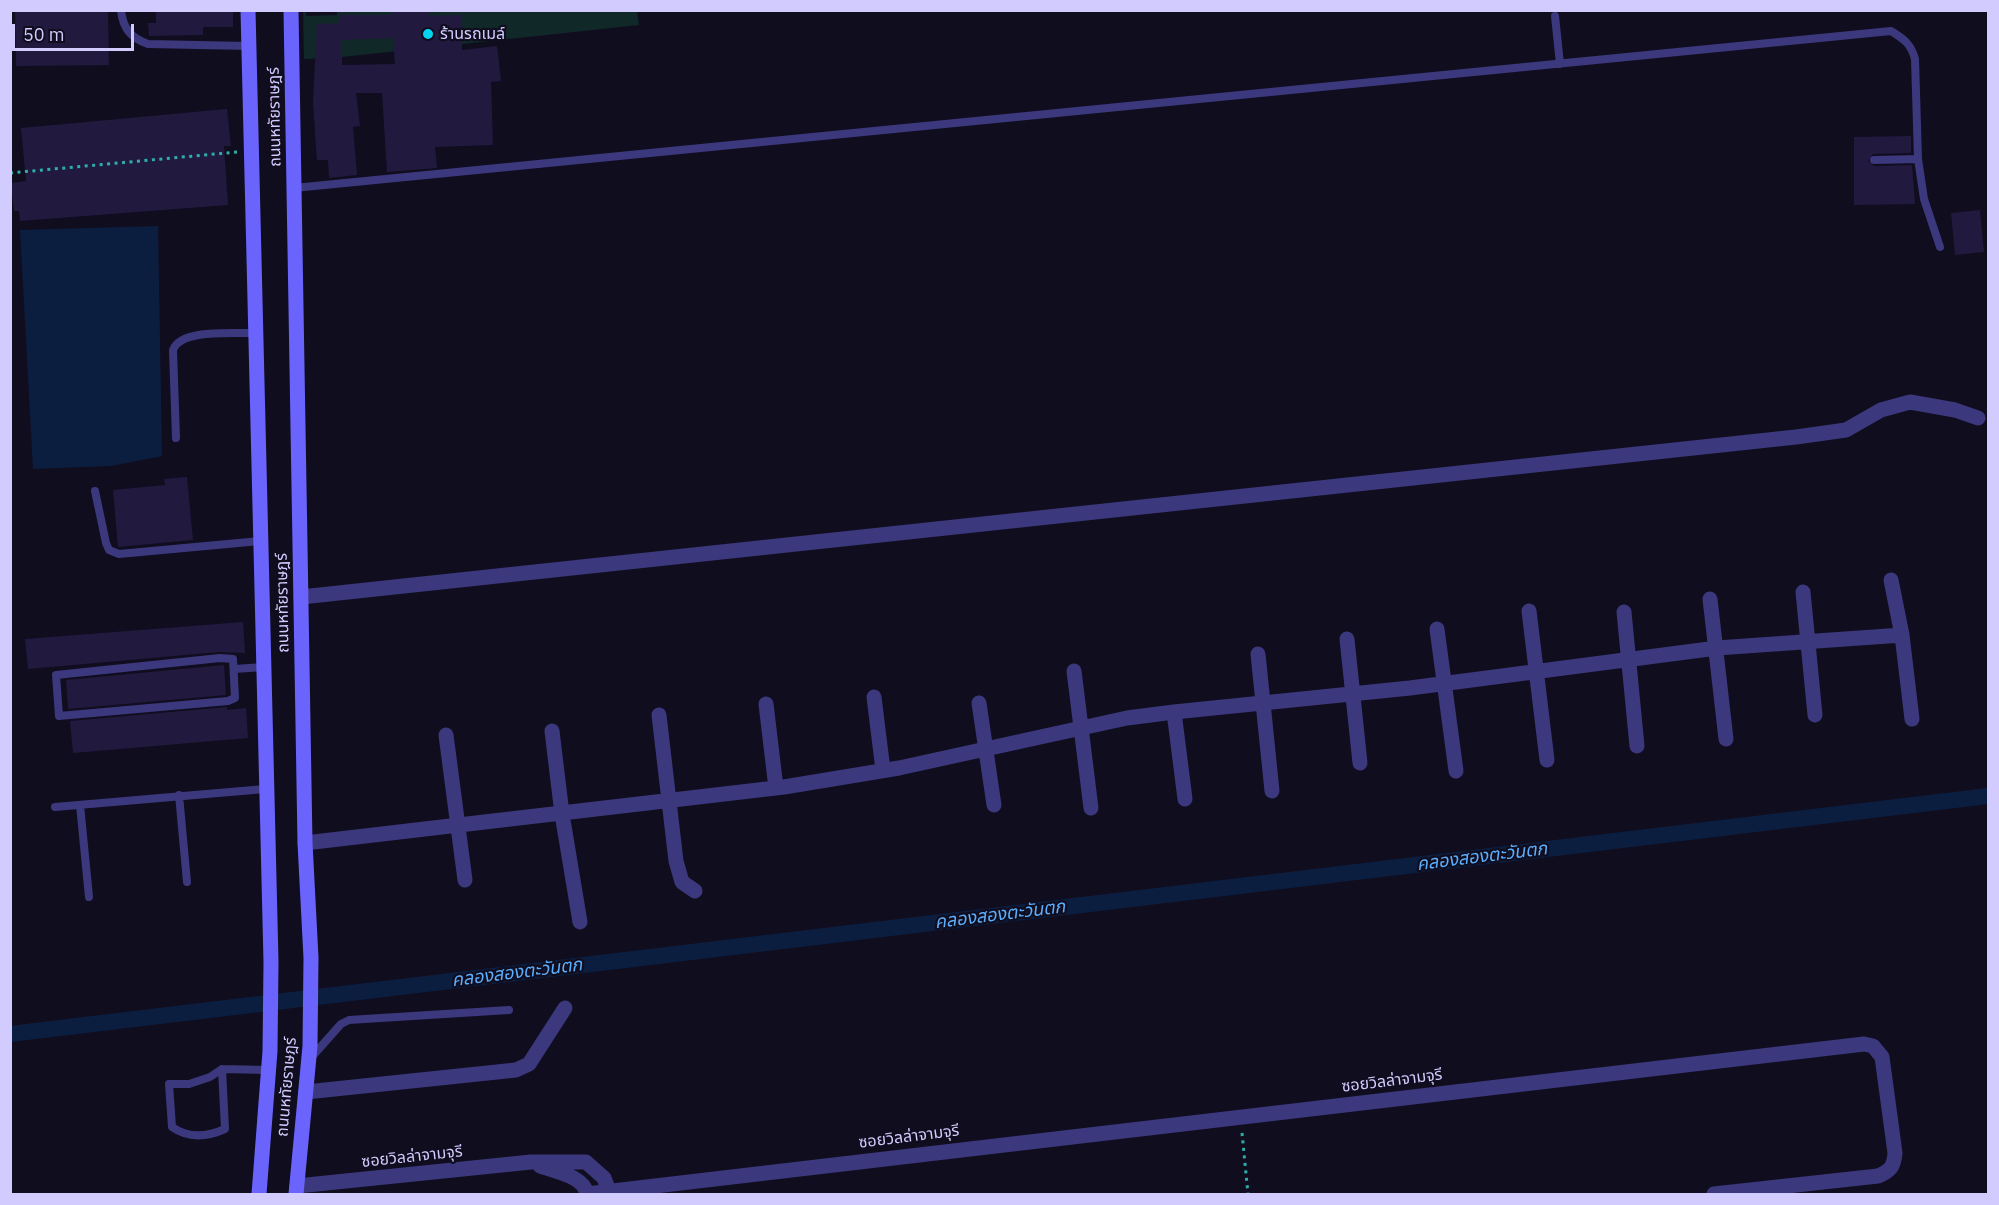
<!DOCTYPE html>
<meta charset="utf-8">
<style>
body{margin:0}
#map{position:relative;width:1999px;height:1205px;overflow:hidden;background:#100d1f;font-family:"IBM Plex Sans",sans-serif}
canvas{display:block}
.frame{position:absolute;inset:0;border:12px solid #d2cbfe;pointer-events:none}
.scale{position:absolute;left:12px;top:24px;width:122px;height:27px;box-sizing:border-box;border:3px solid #d2cbfe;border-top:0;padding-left:8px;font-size:18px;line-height:21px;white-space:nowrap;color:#d2cbfe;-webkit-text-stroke:4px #100d1f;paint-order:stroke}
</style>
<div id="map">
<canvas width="1999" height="1205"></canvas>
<div class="frame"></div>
<div class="scale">50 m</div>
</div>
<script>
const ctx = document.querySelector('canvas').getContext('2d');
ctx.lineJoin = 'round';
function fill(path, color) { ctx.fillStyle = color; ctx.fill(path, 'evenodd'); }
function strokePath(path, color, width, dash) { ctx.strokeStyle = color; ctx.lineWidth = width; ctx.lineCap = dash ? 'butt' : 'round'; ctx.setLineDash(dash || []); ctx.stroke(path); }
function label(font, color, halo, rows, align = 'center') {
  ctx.font = font + ' "IBM Plex Sans","Noto Sans Thai",sans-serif'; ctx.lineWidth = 4.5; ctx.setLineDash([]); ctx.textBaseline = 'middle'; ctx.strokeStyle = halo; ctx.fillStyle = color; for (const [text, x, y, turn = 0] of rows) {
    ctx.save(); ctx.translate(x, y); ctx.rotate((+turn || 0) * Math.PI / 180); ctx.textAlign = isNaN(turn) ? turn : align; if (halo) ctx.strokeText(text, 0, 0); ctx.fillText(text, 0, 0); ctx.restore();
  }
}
fill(new Path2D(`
 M337,10H637L639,25L342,57L304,59L303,11H306V16L337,15Z`), '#102828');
fill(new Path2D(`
 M158,226L162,456L111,466L33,469L20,230Z`), '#0c1e3f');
strokePath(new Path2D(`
 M10,1034L1988,796`), '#0c1e3f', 16);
fill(new Path2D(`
 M15,10H108L109,65L16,66Z
 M156,10H233V27H203V35L149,36L148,23H156Z
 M391,10H428L429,16L462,15V50L497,46L501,81L491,82L493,145L435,147L437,168L387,172L382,93H356L360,126L353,127L357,175L329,178L328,160H317L313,102L317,24L340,23V15H391ZM393,38L395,64L342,65V40Z
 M227,109L231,146H224L228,205L20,221L19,211H14L11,183L26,181L21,128Z
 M1911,136V153L1873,154L1868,161L1874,166L1912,165L1915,204L1854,205V137Z
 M1980,210L1984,252L1955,255L1951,213Z
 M187,477L193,540L118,547L113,490L165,485L164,479Z
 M243,622L245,653L219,652L28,669L25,639Z
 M224,665L226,695L68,709L66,680Z
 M227,707V710L246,708L248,738L73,753L70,721Z`), '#22193f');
strokePath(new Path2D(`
 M10,173L237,152
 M1242,1133L1248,1194`), '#2faea9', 3, [3, 4.5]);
strokePath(new Path2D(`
 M121,10C123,29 131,38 148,44L249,46
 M1555,16L1560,64
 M1874,160L1918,159
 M294,188L1891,31C1904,39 1911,44 1915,59L1918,159L1924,199L1940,247
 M176,438L173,350C181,328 235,334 255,333
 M95,491L106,543L109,550L119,554L260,541
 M220,658L233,659L235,698L228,701L59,716L56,675Z
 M235,669L263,667
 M179,795L187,882
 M80,805L89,897
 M55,807L265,789
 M309,1060L341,1024L349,1020L509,1010
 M222,1069L225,1129C207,1137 189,1139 172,1127L169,1084H189L210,1077L222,1069L268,1070`), '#3c387d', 8);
strokePath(new Path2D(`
 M1803,592L1815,715
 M301,597L1796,437L1846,430L1881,410L1910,402L1955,410L1978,418
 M1710,599L1726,739
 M1529,611L1547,760
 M1624,612L1637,746
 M1437,629L1456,771
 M1902,635L1912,719
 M1347,639L1360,763
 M1258,654L1272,791
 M1074,671L1091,808
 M874,697L883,770
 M979,703L994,805
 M766,704L776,788
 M1174,712L1185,799
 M659,715L676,861L682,882L695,891
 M552,731L562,814L580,922
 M446,735L465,880
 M305,843L784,787L899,768L1127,718L1174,712L1410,688L1717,648L1902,635L1891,580
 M306,1092L516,1070L529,1064L565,1008
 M540,1166C556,1172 584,1176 587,1194
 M297,1186L531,1162H586L604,1178L610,1194
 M587,1194L1864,1044L1873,1046L1882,1057L1895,1153C1894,1167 1890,1171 1878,1176L1714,1194`), '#3c387d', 15);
strokePath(new Path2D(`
 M248,10L271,962L270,1051L259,1194
 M291,10L305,843L311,958L310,1046L296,1194`), '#6b64fc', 15);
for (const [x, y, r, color] of [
 [428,34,6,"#04d4f1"]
]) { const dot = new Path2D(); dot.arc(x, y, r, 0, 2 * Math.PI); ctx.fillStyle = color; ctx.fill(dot); strokePath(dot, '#100d1f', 2); }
label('16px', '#d2cbfe', '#100d1f', [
 ["ร้านรถเมล์",440,34]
], 'left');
label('16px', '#d2cbfe', '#100d1f', [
 ["ถนนหทัยราษฎร์",275,117,-91],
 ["ถนนหทัยราษฎร์",283,603,-91],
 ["ซอยวิลล่าจามจุรี",1392,1081,-7],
 ["ถนนหทัยราษฎร์",287,1087,-85],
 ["ซอยวิลล่าจามจุรี",909,1137,-7],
 ["ซอยวิลล่าจามจุรี",412,1157,-6]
]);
label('italic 18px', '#5baefc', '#100d1f', [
 ["คลองสองตะวันตก",1482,857,-7],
 ["คลองสองตะวันตก",1000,915,-7],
 ["คลองสองตะวันตก",517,973,-7]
]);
</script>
